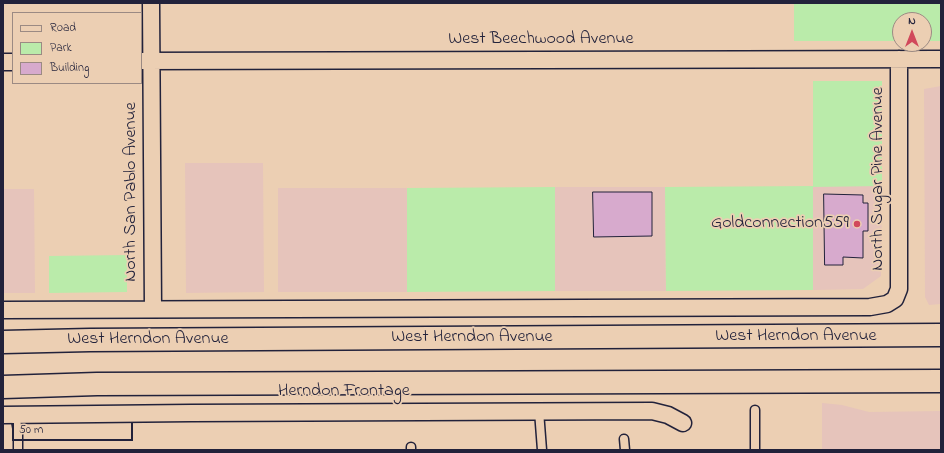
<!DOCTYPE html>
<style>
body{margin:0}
#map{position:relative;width:944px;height:453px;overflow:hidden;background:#eccfb3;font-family:"Indie Flower",sans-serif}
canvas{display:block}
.frame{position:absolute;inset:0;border:4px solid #22223b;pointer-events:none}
.legend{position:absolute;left:12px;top:12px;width:130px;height:72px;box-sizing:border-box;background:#eccfb3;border:1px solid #9b8a83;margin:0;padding:5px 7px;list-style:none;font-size:12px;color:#22223b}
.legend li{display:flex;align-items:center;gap:8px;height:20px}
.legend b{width:20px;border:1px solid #9b8a83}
.north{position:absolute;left:892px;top:12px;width:40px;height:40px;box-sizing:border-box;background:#eccfb3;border:1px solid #9b8a83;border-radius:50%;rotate:0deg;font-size:11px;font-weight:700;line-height:16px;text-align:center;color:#22223b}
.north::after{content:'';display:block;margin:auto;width:14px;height:18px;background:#d1495b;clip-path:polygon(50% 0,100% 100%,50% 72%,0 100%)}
.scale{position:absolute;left:12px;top:423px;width:121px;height:18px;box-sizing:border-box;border:2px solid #22223b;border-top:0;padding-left:5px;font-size:12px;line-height:14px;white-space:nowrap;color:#22223b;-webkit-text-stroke:3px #eccfb3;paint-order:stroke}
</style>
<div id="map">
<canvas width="944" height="453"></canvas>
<div class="frame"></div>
<ul class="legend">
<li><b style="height:5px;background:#eccfb3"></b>Road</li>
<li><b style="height:11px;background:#baebaa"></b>Park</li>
<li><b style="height:11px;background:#d7aacd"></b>Building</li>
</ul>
<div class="north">N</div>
<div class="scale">50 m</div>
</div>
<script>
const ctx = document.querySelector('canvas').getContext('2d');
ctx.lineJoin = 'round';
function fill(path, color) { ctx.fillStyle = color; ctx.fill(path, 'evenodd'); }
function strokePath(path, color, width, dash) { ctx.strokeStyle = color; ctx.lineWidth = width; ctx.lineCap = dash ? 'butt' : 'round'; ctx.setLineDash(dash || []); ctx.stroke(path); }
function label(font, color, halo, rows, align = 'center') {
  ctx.font = font + ' "Indie Flower",sans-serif'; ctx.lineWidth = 3.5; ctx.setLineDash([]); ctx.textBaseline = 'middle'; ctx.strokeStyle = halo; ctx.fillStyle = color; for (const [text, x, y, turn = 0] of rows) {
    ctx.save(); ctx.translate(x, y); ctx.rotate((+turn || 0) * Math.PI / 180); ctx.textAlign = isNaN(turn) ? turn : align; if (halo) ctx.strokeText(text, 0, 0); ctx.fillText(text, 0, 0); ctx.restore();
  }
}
fill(new Path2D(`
 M941,86V304L929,305L925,297L924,89Z
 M185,163H263L264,292L186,293Z
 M813,186H882L881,276L863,289L813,290Z
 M555,187H665L666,291H555Z
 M278,188H407V292H278Z
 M3,189H34L35,293H3Z
 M822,403L842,405L869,412L941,411V450H822Z`), '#e6c4bb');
fill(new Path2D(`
 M794,3H941V41H924V20H900V41H794Z
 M813,81H882V186L813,187V290L666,291L665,187L813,186Z
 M555,187V291L407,292V188Z
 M127,255V292L49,293V256Z`), '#baebaa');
const building = new Path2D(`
 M593,192H652V236L594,237Z
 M824,194L863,195V203H868V231H863V258L843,257V265H825Z`);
fill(building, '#d7aacd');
strokePath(building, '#22223b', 1);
const service = new Path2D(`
 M755,410V450
 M539,411L542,450
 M15,415L18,431V450
 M624,439L625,450
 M411,447V450`);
const minor = new Path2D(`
 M151,3L153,309
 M141,61L941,59
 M3,62H13
 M3,310L870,307L887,304L895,299L899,289V59
 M3,415L191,413L652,411L668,415L683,423`);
const primary = new Path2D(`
 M3,342L90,340L941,335
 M3,387L97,384L941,381`);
strokePath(service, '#22223b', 11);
strokePath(minor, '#22223b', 19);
strokePath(primary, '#22223b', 25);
strokePath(service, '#eccfb3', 8);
strokePath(minor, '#eccfb3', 16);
strokePath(primary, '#eccfb3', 22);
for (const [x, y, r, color] of [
 [857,224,4,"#d1495b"]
]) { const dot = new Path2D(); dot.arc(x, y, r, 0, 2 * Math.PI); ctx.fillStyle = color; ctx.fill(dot); strokePath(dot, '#eccfb3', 1.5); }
label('18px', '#22223b', '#eccfb3', [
 ["West Beechwood Avenue",541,40],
 ["North Sugar Pine Avenue",879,179,-90],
 ["North San Pablo Avenue",132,192,-90],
 ["West Herndon Avenue",796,337],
 ["West Herndon Avenue",472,338],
 ["West Herndon Avenue",148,340],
 ["Herndon Frontage",344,392]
]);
label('18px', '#22223b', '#eccfb3', [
 ["Goldconnection559",849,224]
], 'right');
</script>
